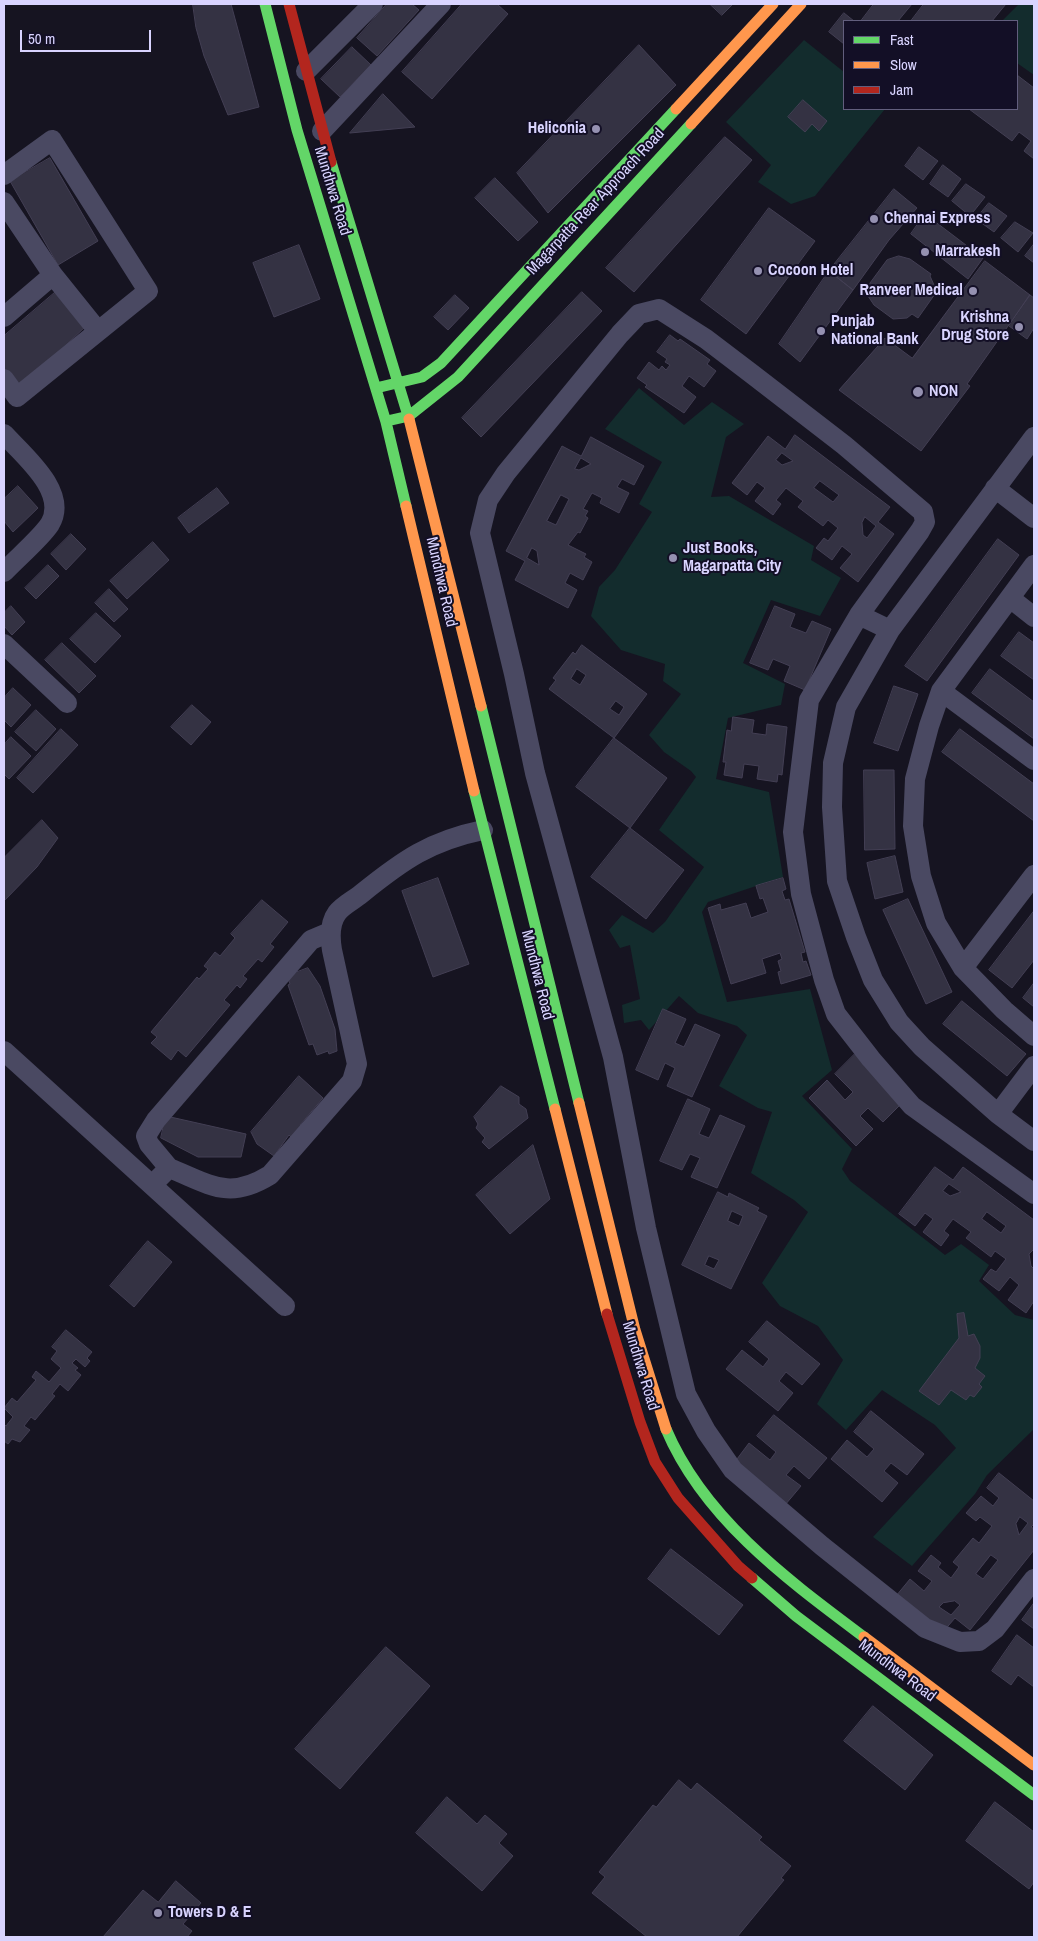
<!DOCTYPE html>
<style>
body{margin:0}
#map{position:relative;width:1038px;height:1941px;overflow:hidden;background:#161421;font-family:"Archivo Narrow",sans-serif}
canvas{display:block}
.frame{position:absolute;inset:0;border:5px solid #d9d4ff;pointer-events:none}
.legend{position:absolute;left:843px;top:20px;width:175px;height:90px;box-sizing:border-box;background:#130f26;border:1px solid #625e7d;margin:0;padding:6px 9px;list-style:none;font-size:15px;color:#d9d4ff}
.legend li{display:flex;align-items:center;gap:10px;height:25px}
.legend b{width:25px;border:1px solid #625e7d}
.scale{position:absolute;left:20px;top:30px;width:131px;height:22px;box-sizing:border-box;border:2px solid #d9d4ff;border-top:0;padding-left:6px;font-size:15px;line-height:18px;white-space:nowrap;color:#d9d4ff;-webkit-text-stroke:4px #130f26;paint-order:stroke}
</style>
<div id="map">
<canvas width="1038" height="1941"></canvas>
<div class="frame"></div>
<ul class="legend">
<li><b style="height:6px;background:#63d668"></b>Fast</li>
<li><b style="height:6px;background:#ff974d"></b>Slow</li>
<li><b style="height:6px;background:#b3261e"></b>Jam</li>
</ul>
<div class="scale">50 m</div>
</div>
<script>
const ctx = document.querySelector('canvas').getContext('2d');
ctx.lineJoin = 'round';
function fill(path, color) { ctx.fillStyle = color; ctx.fill(path, 'evenodd'); }
function strokePath(path, color, width, dash) { ctx.strokeStyle = color; ctx.lineWidth = width; ctx.lineCap = dash ? 'butt' : 'round'; ctx.setLineDash(dash || []); ctx.stroke(path); }
function label(font, color, halo, rows, align = 'center') {
  ctx.font = font + ' "Archivo Narrow",sans-serif'; ctx.lineWidth = 4; ctx.setLineDash([]); ctx.textBaseline = 'middle'; ctx.strokeStyle = halo; ctx.fillStyle = color; for (const [text, x, y, turn = 0] of rows) {
    ctx.save(); ctx.translate(x, y); ctx.rotate((+turn || 0) * Math.PI / 180); ctx.textAlign = isNaN(turn) ? turn : align; if (halo) ctx.strokeText(text, 0, 0); ctx.fillText(text, 0, 0); ctx.restore();
  }
}
fill(new Path2D(`
 M1019,4H1034V75L1017,63V21H1002Z
 M804,40L844,72V109H885L815,196L791,204L758,182L771,165L726,122Z
 M639,388L684,425L712,402L744,424L726,437L711,497L729,496L814,546L811,560L841,578L820,616L771,600L743,663L785,684L781,705L728,718L716,779L769,792L783,877L708,902L702,912L727,1002L810,989L832,1070L802,1096L852,1149L842,1169L850,1181L945,1255L961,1244L989,1265L979,1281L1015,1315L1034,1320V1429L987,1475L975,1494L912,1566L873,1537L956,1448L935,1425L882,1390L846,1430L817,1404L843,1360L818,1326L780,1306L762,1283L808,1212L794,1200L751,1173L772,1112L758,1108L719,1086L747,1035L737,1026L698,1013L679,996L649,1030L641,1020L624,1023L622,1005L640,999L630,945L620,948L609,930L622,915L653,933L665,922L704,867L659,830L696,777L691,771L664,752L649,735L681,694L663,681L665,664L621,650L591,616L599,587L615,570L652,512L639,504L662,462L605,429Z`), '#132c2d');
const building = new Path2D(`
 M193,4H231L259,107L228,115L204,56L196,28Z
 M387,4H412L419,10L377,56L357,38Z
 M462,4H497L508,14L432,99L402,72Z
 M710,4H733L722,15Z
 M874,4H912L898,21H861Z
 M924,4H1006L992,21H911Z
 M844,13L854,21H844V44L829,32Z
 M639,45L676,85L548,213L517,173Z
 M352,47L371,65L340,97L321,79Z
 M1017,75L1034,88V159L1024,151L1031,141L1019,132L1012,141L969,109H1017Z
 M383,94L415,127L350,133Z
 M803,100L827,121L819,131L812,124L805,132L788,117Z
 M725,137L752,160L634,292L606,268Z
 M919,147L938,161L923,180L905,166Z
 M50,158L98,241L58,265L10,181Z
 M943,165L961,179L948,197L930,184Z
 M495,178L538,222L518,241L475,198Z
 M966,184L985,197L970,216L952,201Z
 M894,189L917,208L889,240L853,290L829,271Z
 M989,203L1007,216L994,232L976,219Z
 M769,208L815,241L746,334L701,300Z
 M925,214L983,258L968,279L911,234Z
 M1015,222L1033,233L1018,252L1001,238Z
 M1034,244V263L1025,256Z
 M299,245L320,299L274,317L253,263Z
 M899,256L910,259L931,274L930,276L934,285L932,291L935,294L918,318L912,314L907,318L893,319L874,305L868,296L870,283L887,260Z
 M985,261L1030,295L967,384L970,386L921,451L839,390L885,338L912,358Z
 M829,271L853,290L800,362L779,344Z
 M58,290L87,325L21,388L4,368V336Z
 M582,292L602,311L481,437L462,418Z
 M455,295L469,308L448,330L434,317Z
 M1030,295L1034,298V328L1027,339L1009,326Z
 M670,335L678,341L680,339L710,360L707,364L716,371L704,387L689,376L682,386L696,397L684,413L645,387L647,385L637,378L649,362L659,370L662,366L666,370L670,365L665,362L667,359L657,352Z
 M795,435L890,507L878,522L894,534L858,582L840,568L852,554L842,546L832,560L816,548L824,538L828,541L838,528L828,520L823,526L798,507L803,501L786,488L776,500L781,504L773,515L755,501L765,488L757,482L747,495L732,483L768,436L785,449ZM782,453L793,461L782,465L776,460ZM820,481L839,495L833,502L814,488ZM865,517L876,526L867,538L863,535L862,523Z
 M591,437L644,466L634,485L622,479L617,487L629,493L619,513L600,503L602,498L592,493L583,509L588,511L585,516L588,518L580,533L578,532L568,545L586,554L584,557L592,562L583,580L570,573L565,583L577,590L568,608L515,580L525,561L506,551L562,446L581,456ZM581,458L591,464L579,470L575,469ZM561,495L569,499L556,525L547,521ZM532,548L537,551L539,565L527,558Z
 M18,486L38,508L13,532L4,521V499Z
 M217,488L229,503L189,533L178,518Z
 M71,534L86,549L66,570L51,554Z
 M998,539L1019,555L927,681L905,666Z
 M153,542L169,560L127,599L110,581Z
 M48,565L59,576L36,599L25,588Z
 M109,589L128,609L114,622L95,603Z
 M11,606L25,622L12,635L4,626V613Z
 M775,606L795,614L790,627L806,633L812,621L831,629L805,690L784,681L790,666L773,659L768,670L750,663Z
 M96,613L121,636L95,663L70,639Z
 M1019,632L1034,643V680L1001,656Z
 M62,643L96,676L79,693L45,660Z
 M582,645L647,694L614,738L549,689L556,680L553,678L573,652L575,654ZM577,669L586,675L580,685L571,679ZM616,701L624,707L619,715L610,709Z
 M990,669L1034,702V739L972,693Z
 M894,686L918,694L898,751L874,743Z
 M13,688L31,705L11,727L4,720V698Z
 M192,705L211,722L191,745L171,727Z
 M36,710L56,729L36,751L15,732Z
 M733,717L754,720L752,733L766,735L767,724L787,727L782,775L778,774L777,782L757,779L759,766L744,764L742,778L724,775L726,762H723L727,730L731,731Z
 M61,729L78,745L33,793L17,778Z
 M960,729L1034,784V821L942,752Z
 M11,737L31,756L9,779L4,774V745Z
 M614,738L667,778L630,828L576,787Z
 M864,770H894L895,849L865,850Z
 M42,820L58,838L37,867L4,901V858Z
 M630,828L684,870L646,919L591,877Z
 M895,856L903,892L875,899L867,863Z
 M438,878L469,964L433,977L402,891Z
 M783,878L786,889L782,891L785,900L789,899L805,952L801,953L803,962L806,961L811,975L781,984L778,972L781,971L778,961L782,959L780,953L762,959L766,973L731,984L708,908L720,904L721,910L746,903L751,918L768,912L763,898L760,899L756,886Z
 M908,899L952,992L926,1004L883,910Z
 M262,900L288,922L270,944L274,947L262,962L258,959L243,976L247,979L240,988L237,985L224,1000L230,1005L186,1057L178,1050L171,1060L151,1043L157,1037L151,1032L197,977L199,979L208,969L204,966L215,952L220,956L235,938L231,934Z
 M1034,911V960L1012,988L989,970Z
 M308,968L320,986L335,1029L337,1051L329,1054L328,1051L317,1055L313,1044L309,1045L288,985L290,984L287,976Z
 M1034,983V1007L1023,998Z
 M962,1001L1026,1054L1007,1076L943,1024Z
 M663,1009L686,1019L675,1043L684,1047L695,1024L720,1035L692,1097L667,1086L675,1068L665,1063L658,1080L636,1070Z
 M855,1054L902,1103L883,1122L868,1108L860,1116L873,1129L856,1146L809,1098L827,1080L845,1100L853,1092L835,1074Z
 M299,1076L323,1098L300,1125L304,1129L294,1140L289,1135L274,1156L257,1144L251,1132Z
 M501,1086L519,1097V1104L526,1109L528,1118L489,1149L482,1142L485,1138L476,1128L478,1124L474,1117Z
 M688,1099L710,1109L699,1134L709,1138L720,1115L745,1126L717,1188L691,1177L700,1158L690,1154L682,1170L660,1161Z
 M166,1116L246,1134L241,1157H198L161,1138Z
 M533,1145L550,1199L510,1234L476,1195Z
 M935,1167L953,1180L963,1167L1034,1220V1249L1029,1254L1031,1266L1034,1269V1301L1026,1313L1008,1300L1019,1285L1010,1277L999,1291L983,1279L991,1269L996,1272L1006,1259L995,1251L991,1257L966,1238L971,1232L953,1219L944,1231L949,1235L941,1246L923,1232L933,1219L925,1213L915,1226L899,1214ZM949,1184L961,1192L950,1196L943,1191ZM987,1212L1006,1226L1001,1233L982,1219Z
 M718,1192L728,1197L729,1193L759,1208L757,1211L767,1216L731,1289L682,1265ZM732,1211L743,1216L739,1226L728,1221ZM709,1256L719,1260L714,1269L705,1265Z
 M148,1241L172,1262L134,1307L110,1286Z
 M964,1313L968,1336L974,1334L980,1346V1358L975,1368L985,1376L979,1384L982,1387L974,1397L970,1395L966,1400L951,1390L939,1405L919,1391L959,1338L957,1314Z
 M767,1321L820,1364L802,1385L786,1372L779,1381L793,1393L778,1411L726,1369L742,1350L763,1367L769,1359L749,1342Z
 M66,1330L92,1352L87,1358L90,1361L85,1367L76,1359L72,1363L78,1368L75,1370L81,1375L68,1391L60,1384L52,1394L55,1396L35,1420L31,1417L24,1426L30,1430L20,1442L12,1439L8,1444L4,1441V1424L6,1426L13,1417L4,1408L12,1398L17,1402L36,1380L32,1377L36,1371L49,1382L61,1368L51,1359L57,1351L52,1347Z
 M871,1411L924,1454L907,1475L891,1463L884,1471L898,1483L882,1502L831,1459L847,1440L867,1457L874,1449L854,1432Z
 M774,1415L827,1458L809,1479L794,1466L786,1475L801,1486L785,1505L734,1463L749,1443L770,1460L776,1452L757,1436Z
 M999,1473L1034,1501V1524L1031,1527L1034,1529V1550L970,1630L955,1618L942,1633L896,1596L910,1579L924,1591L932,1581L918,1571L931,1555L941,1563L938,1567L951,1578L959,1567L953,1562L973,1538L979,1543L992,1526L980,1517L976,1521L966,1513L981,1496L993,1506L999,1498L987,1488ZM1020,1517L1028,1523L1019,1535L1016,1524ZM991,1555L998,1560L983,1579L976,1574ZM955,1601L960,1605L951,1615L939,1607L943,1603Z
 M671,1549L743,1605L719,1635L648,1579Z
 M1034,1603V1629L1022,1620Z
 M1017,1635L1034,1648V1687L1018,1675L1011,1685L992,1671Z
 M386,1647L430,1686L340,1789L295,1749Z
 M873,1706L933,1755L905,1790L844,1741Z
 M679,1780L691,1790L697,1783L762,1837L759,1840L791,1866L781,1878L784,1880L737,1937H647L592,1893L605,1877L599,1872L653,1805L656,1807Z
 M447,1797L477,1824L485,1815L507,1834L499,1843L513,1856L482,1891L416,1833Z
 M995,1802L1034,1832V1882L1029,1889L966,1841Z
 M176,1881L201,1903L183,1924L192,1931L187,1937H103L143,1890L158,1902Z`);
fill(building, '#343243');
strokePath(building, '#433f54', 1);
strokePath(new Path2D(`
 M306,71L373,4
 M322,131L441,4
 M4,175L52,140L148,291L17,397L4,379
 M4,202L53,275L4,317
 M53,275L98,331
 M4,434C23,455 69,492 50,524C41,538 16,559 4,572
 M1034,437L890,630L846,707L833,763L832,807L837,881L856,937L873,980L899,1022L922,1047L998,1114L1034,1141
 M995,488L1034,518
 M1034,565L941,691L929,726L915,779L913,826L921,876L936,923L963,968L1004,1010L1034,1036
 M1010,598L1034,617
 M859,615L890,630
 M4,644L67,703
 M941,691L1034,760
 M963,968L1034,875
 M4,1051L285,1306
 M998,1114L1034,1066
 M169,1168C210,1184 228,1201 270,1175L352,1081L357,1064L332,950C330,938 329,924 337,913C343,905 354,900 361,894C403,860 430,841 483,830
 M159,1178L169,1168L149,1144L146,1136L156,1120L311,940L330,932
 M1034,1194L912,1106L871,1059L836,1014L824,980L801,894L793,832L809,700L859,615L920,531L925,522L923,512L844,445L752,374L706,339L659,309L639,314L620,334L506,473L488,500L480,533L514,674L535,773L613,1057L646,1228L686,1394L706,1431L733,1470L822,1546L925,1628L960,1642L979,1641L995,1629L1034,1579`), '#4a4962', 20);
strokePath(new Path2D(`
 M265,4L297,130L386,422L406,506
 M331,162L409,419
 M376,388L422,377L441,363L676,109
 M387,421L409,416L458,377L691,124
 M481,706L579,1103
 M474,791L555,1109
 M666,1429C704,1519 788,1580 864,1637
 M752,1578L796,1616L1034,1795`), '#63d668', 11);
strokePath(new Path2D(`
 M676,109L773,4
 M691,124L801,4
 M409,419L481,706
 M406,506L474,791
 M579,1103L635,1330L666,1429
 M555,1109L607,1314
 M864,1637L1034,1765`), '#ff974d', 11);
strokePath(new Path2D(`
 M289,4L331,162
 M607,1314L640,1422L655,1462L678,1498L738,1566L752,1578`), '#b3261e', 11);
for (const [x, y, r, color] of [
 [596,129,5,"#9591b1"],
 [874,219,5,"#9591b1"],
 [925,252,5,"#9591b1"],
 [758,271,5,"#9591b1"],
 [973,291,5,"#9591b1"],
 [1019,327,5,"#9591b1"],
 [821,331,5,"#9591b1"],
 [918,392,6,"#9591b1"],
 [673,558,5,"#9591b1"],
 [158,1913,5,"#9591b1"]
]) { const dot = new Path2D(); dot.arc(x, y, r, 0, 2 * Math.PI); ctx.fillStyle = color; ctx.fill(dot); strokePath(dot, '#130f26', 2); }
label('bold 16px', '#d9d4ff', '#130f26', [
 ["Heliconia",586,129,"right"],
 ["Chennai Express",884,219],
 ["Marrakesh",935,252],
 ["Cocoon Hotel",768,271],
 ["Ranveer Medical",963,291,"right"],
 ["Krishna",1009,318,"right"],
 ["Drug Store",1009,336,"right"],
 ["Punjab",831,322],
 ["National Bank",831,340],
 ["NON",929,392],
 ["Just Books,",683,549],
 ["Magarpatta City",683,567],
 ["Towers D & E",168,1913]
], 'left');
label('16px', '#d9d4ff', '#130f26', [
 ["Mundhwa Road",332,191,73],
 ["Magarpatta Rear Approach Road",596,202,-47],
 ["Mundhwa Road",441,582,77],
 ["Mundhwa Road",537,975,76],
 ["Mundhwa Road",640,1366,73],
 ["Mundhwa Road",897,1671,37]
]);
</script>
